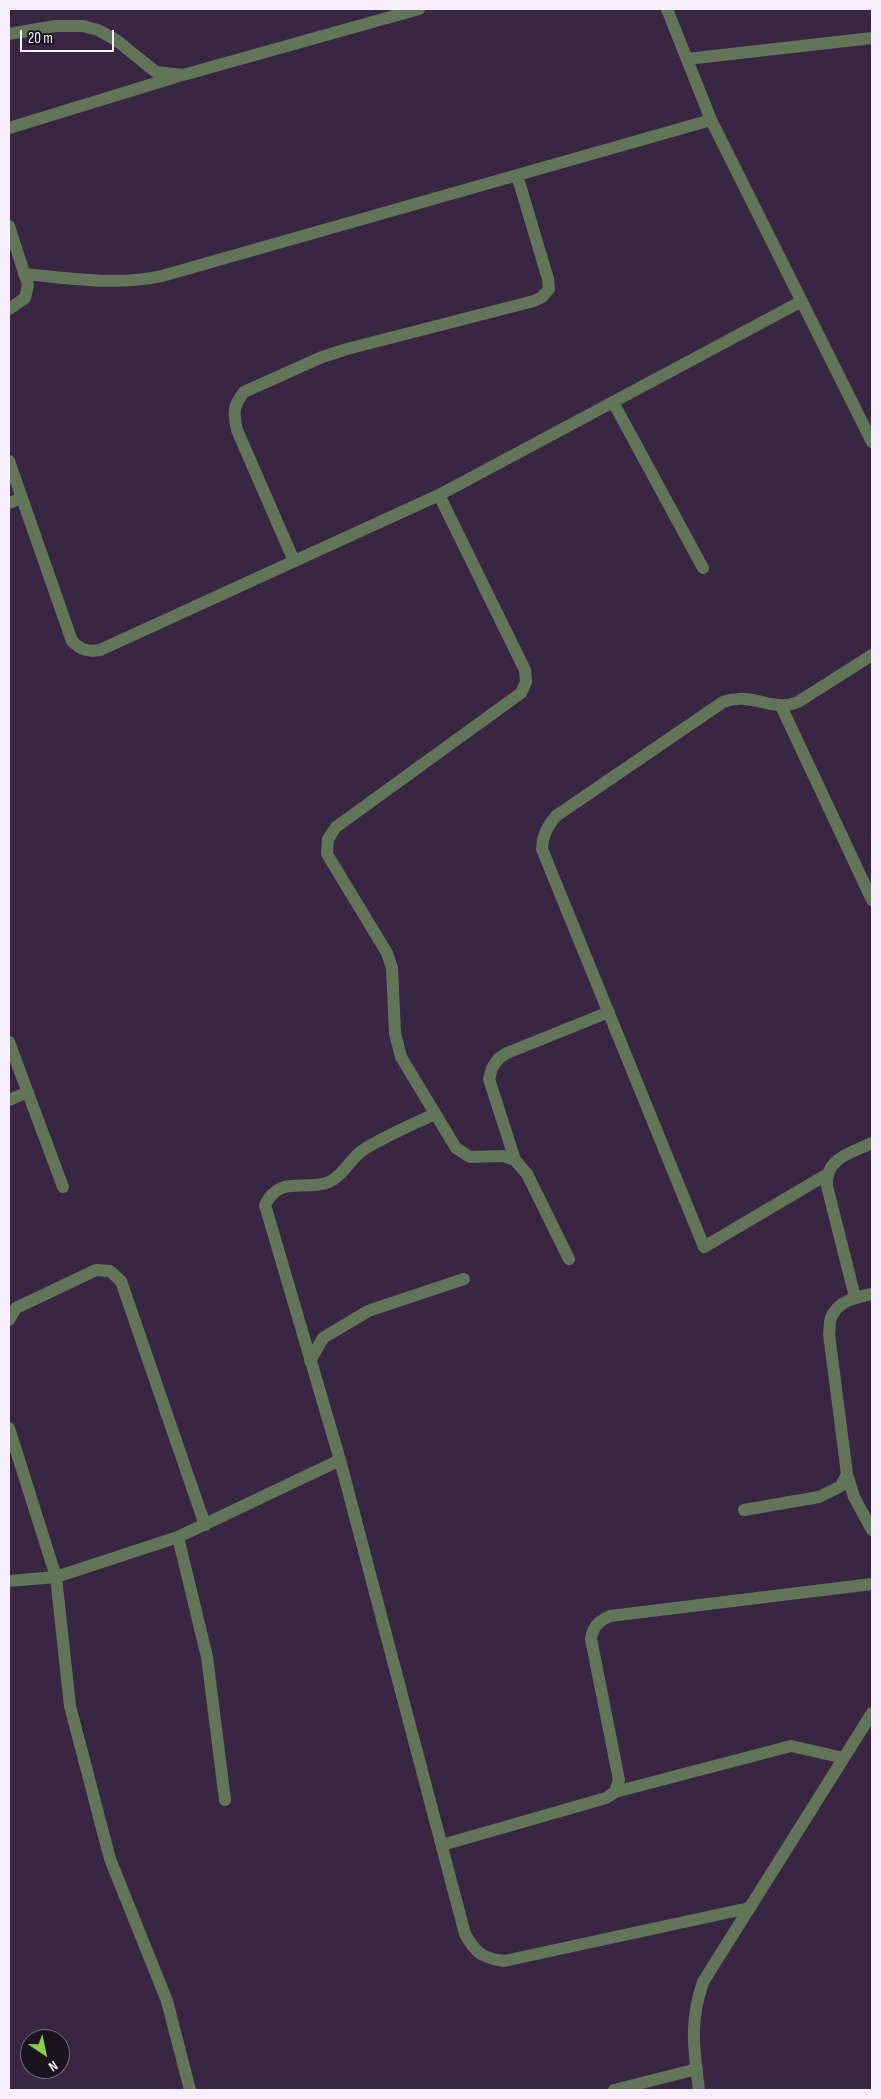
<!DOCTYPE html>
<style>
body{margin:0}
#map{position:relative;width:881px;height:2099px;overflow:hidden;background:#392643;font-family:"Sofia Sans Condensed",sans-serif}
canvas{display:block}
.frame{position:absolute;inset:0;border:10px solid #f8effe;pointer-events:none}
.north{position:absolute;left:20px;top:2029px;width:50px;height:50px;box-sizing:border-box;background:#1c1320;border:1px solid #746b79;border-radius:50%;rotate:146deg;font-size:14px;font-weight:700;line-height:20px;text-align:center;color:#f8effe}
.north::after{content:'';display:block;margin:auto;width:18px;height:22px;background:#87cf4a;clip-path:polygon(50% 0,100% 100%,50% 72%,0 100%)}
.scale{position:absolute;left:20px;top:30px;width:94px;height:22px;box-sizing:border-box;border:2px solid #f8effe;border-top:0;padding-left:6px;font-size:15px;line-height:18px;white-space:nowrap;color:#f8effe;-webkit-text-stroke:4px #1c1320;paint-order:stroke}
</style>
<div id="map">
<canvas width="881" height="2099"></canvas>
<div class="frame"></div>
<div class="north">N</div>
<div class="scale">20 m</div>
</div>
<script>
const ctx = document.querySelector('canvas').getContext('2d');
ctx.lineJoin = 'round';
function strokePath(path, color, width, dash) { ctx.strokeStyle = color; ctx.lineWidth = width; ctx.lineCap = dash ? 'butt' : 'round'; ctx.setLineDash(dash || []); ctx.stroke(path); }
strokePath(new Path2D(`
 M667,9L711,120L872,442
 M9,34L55,26H83L98,30L116,40L156,72L183,75L419,9
 M687,59L872,38
 M9,128L179,76
 M9,226L28,285L25,298L9,309
 M24,274C70,278 117,286 162,276L711,120
 M613,402L703,568
 M9,461L72,641C81,650 88,652 100,650L439,495L802,301
 M439,495L525,670L526,682L521,693L336,827L328,839L327,854L387,953L392,968L395,1033L401,1057L456,1148L470,1157L503,1156L515,1160L527,1174L569,1259
 M9,503L22,498
 M294,561L237,430C233,412 233,406 244,392L322,357L347,349L534,301L542,297L549,289L548,279L517,175
 M781,706L872,900
 M9,1042L63,1187
 M9,1100L28,1092
 M435,1114C411,1125 385,1136 363,1150C350,1159 343,1176 329,1182C305,1192 280,1174 265,1205L340,1460L465,1934C476,1954 483,1958 504,1961L749,1908
 M515,1160L489,1079L492,1068L499,1058L507,1053L609,1012
 M826,1175L704,1247L542,849C543,834 547,827 556,816L723,702C754,691 771,713 798,702L872,655
 M855,1297L827,1186C825,1158 851,1153 872,1143
 M9,1320L16,1308L96,1270L110,1271L121,1281L205,1525
 M310,1361L323,1338L368,1311L464,1279
 M9,1428L56,1577L178,1537L340,1460
 M847,1474L854,1497L872,1530
 M744,1510L819,1497L841,1486L847,1474L829,1334C830,1329 829,1322 831,1318C837,1301 857,1297 872,1294
 M178,1537L207,1657L225,1800
 M9,1581L56,1577L70,1706L110,1859L167,2001L190,2090
 M615,1792L791,1746L844,1758
 M442,1845L606,1798L615,1792L619,1780L591,1639C593,1626 599,1621 610,1616L872,1584
 M614,2090L697,2069
 M699,2090C694,2048 689,2024 703,1982L872,1713`), '#637558', 12);
</script>
